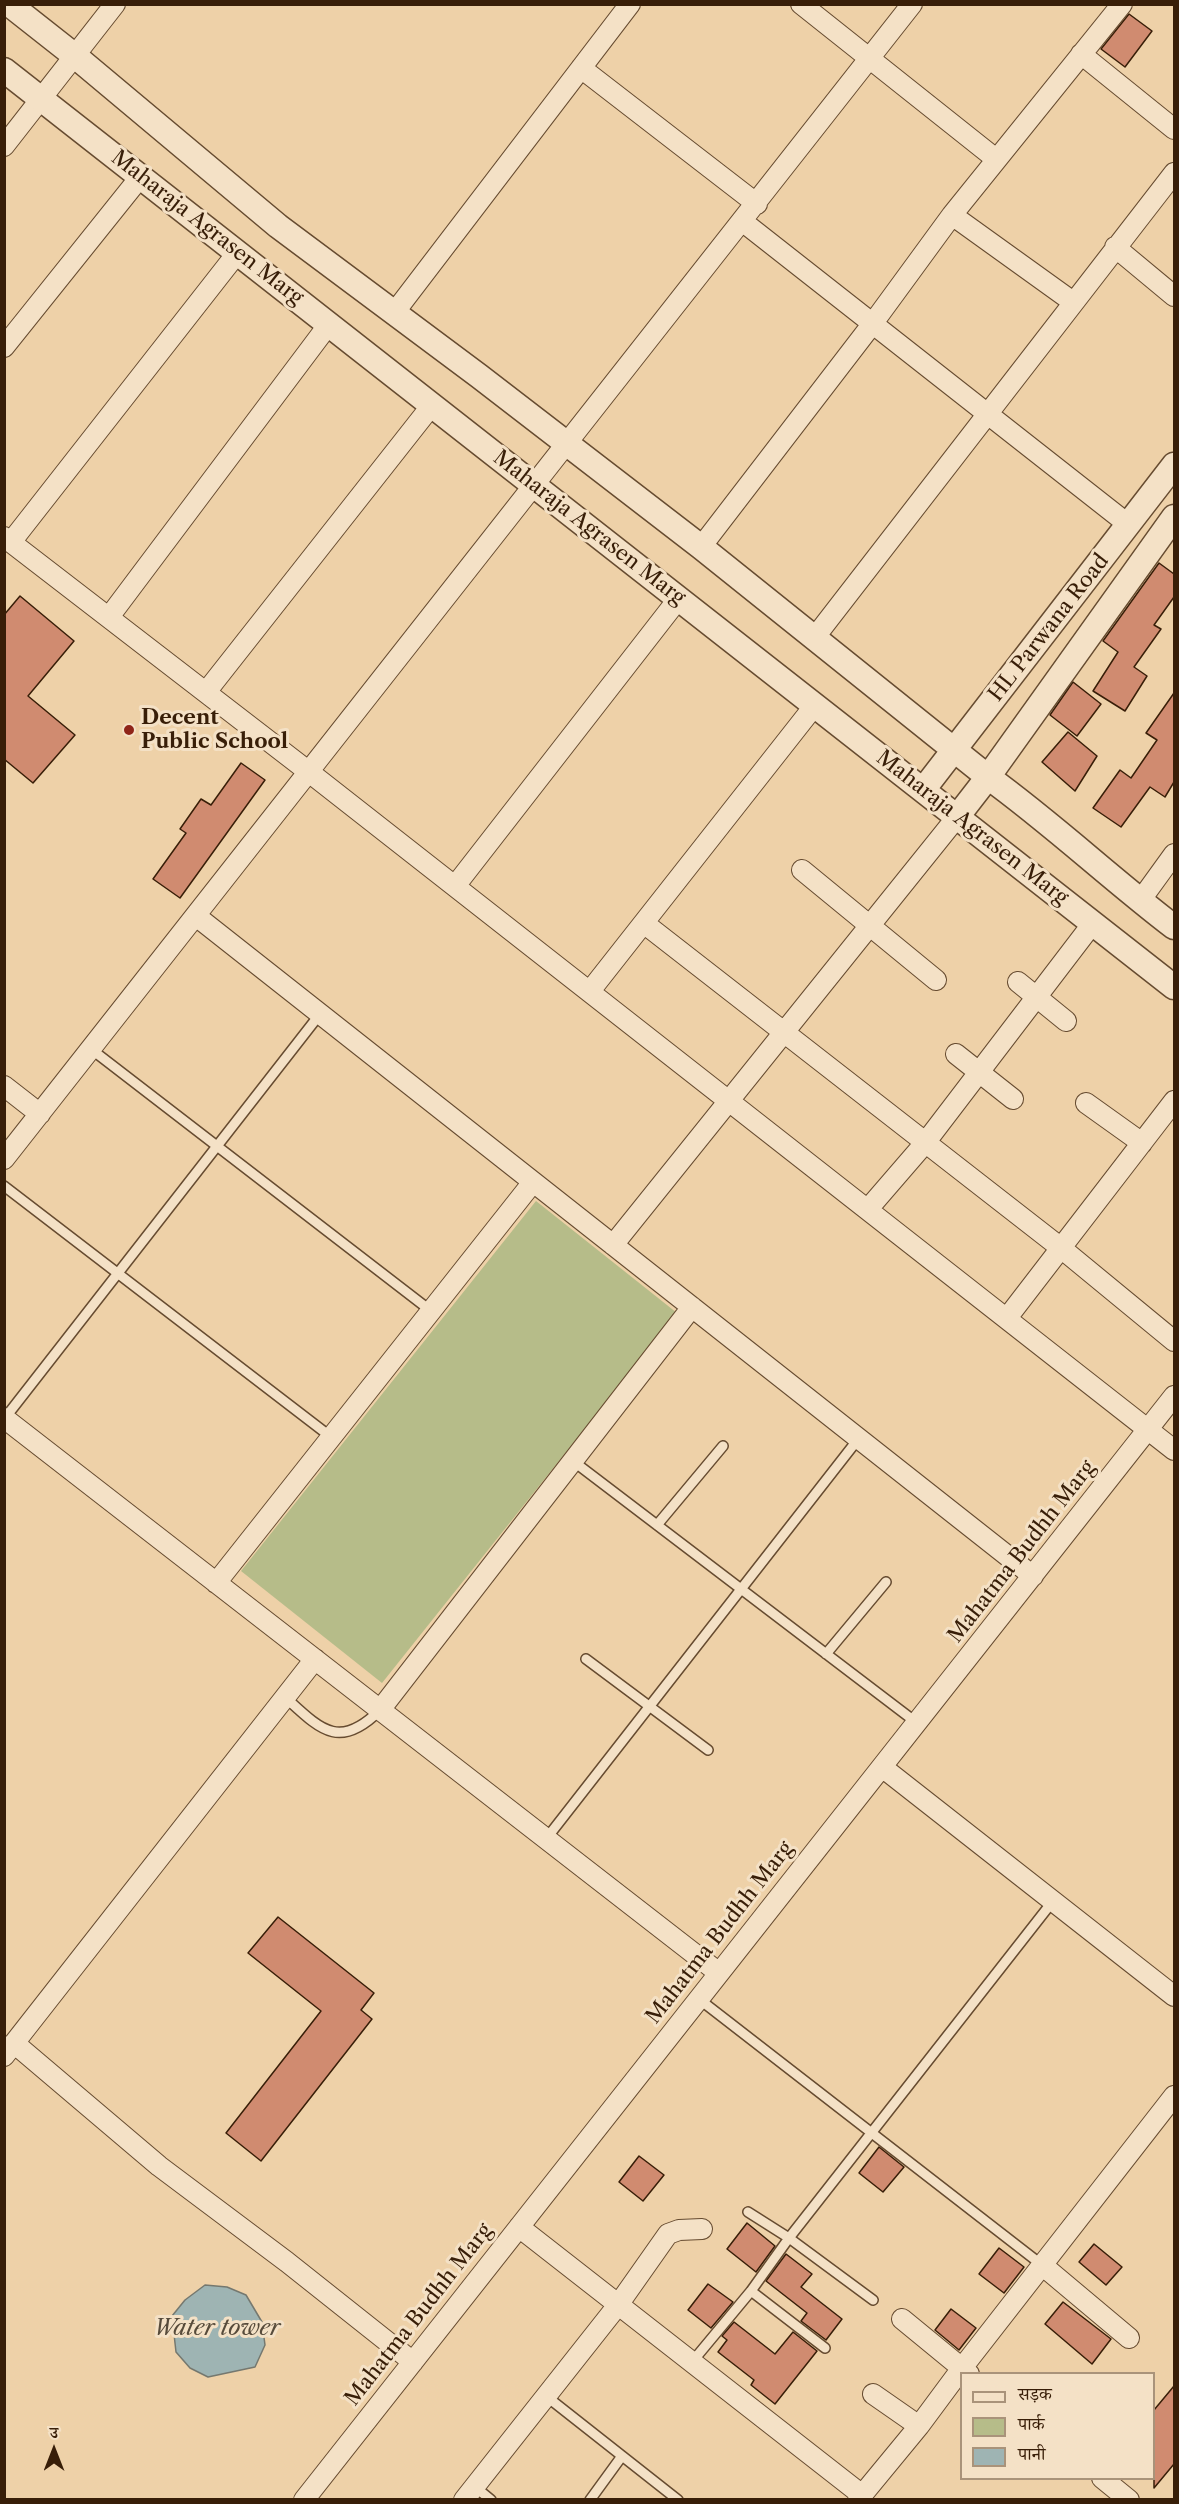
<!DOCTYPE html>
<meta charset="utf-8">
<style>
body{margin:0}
#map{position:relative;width:1179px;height:2504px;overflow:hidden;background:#eed1a8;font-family:"Libre Caslon Text","Noto Serif Devanagari",serif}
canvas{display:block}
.frame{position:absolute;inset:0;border:6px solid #381e08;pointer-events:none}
.legend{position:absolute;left:960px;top:2372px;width:195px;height:108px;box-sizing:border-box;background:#f4e1c6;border:2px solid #a9937a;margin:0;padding:8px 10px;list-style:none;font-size:18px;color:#381e08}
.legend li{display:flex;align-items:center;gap:12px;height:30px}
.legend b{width:30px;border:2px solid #a9937a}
.north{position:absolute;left:24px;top:2420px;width:60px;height:60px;-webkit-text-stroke:4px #f4e1c6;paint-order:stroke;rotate:0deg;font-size:16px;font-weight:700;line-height:24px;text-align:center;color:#381e08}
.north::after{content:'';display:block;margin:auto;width:21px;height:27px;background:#381e08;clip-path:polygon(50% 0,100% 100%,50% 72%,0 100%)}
</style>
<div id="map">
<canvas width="1179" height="2504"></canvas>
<div class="frame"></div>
<ul class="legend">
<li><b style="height:8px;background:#f4e1c6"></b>सड़क</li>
<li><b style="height:16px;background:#b6bc89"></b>पार्क</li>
<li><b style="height:16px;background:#9eb4b3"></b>पानी</li>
</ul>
<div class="north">उ</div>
</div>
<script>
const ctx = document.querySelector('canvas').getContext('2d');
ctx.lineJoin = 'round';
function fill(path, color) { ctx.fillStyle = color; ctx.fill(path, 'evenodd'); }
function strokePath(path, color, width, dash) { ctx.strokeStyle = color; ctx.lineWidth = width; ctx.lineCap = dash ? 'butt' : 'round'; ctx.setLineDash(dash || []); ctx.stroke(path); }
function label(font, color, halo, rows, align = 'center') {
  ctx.font = font + ' "Libre Caslon Text",serif'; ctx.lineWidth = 6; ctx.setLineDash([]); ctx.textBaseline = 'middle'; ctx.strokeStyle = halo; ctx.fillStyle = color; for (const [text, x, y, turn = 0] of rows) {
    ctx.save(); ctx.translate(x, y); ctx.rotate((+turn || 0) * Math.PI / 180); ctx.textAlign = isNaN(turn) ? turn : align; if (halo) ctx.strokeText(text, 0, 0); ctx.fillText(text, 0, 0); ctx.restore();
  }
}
fill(new Path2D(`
 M536,1201L677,1313L382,1683L241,1571Z`), '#b6bc89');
const water = new Path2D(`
 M205,2285L227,2287L246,2295L262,2322L265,2345L255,2367L208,2377L190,2368L176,2352L172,2316L185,2300Z`);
fill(water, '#9eb4b3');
strokePath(water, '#75786f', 1.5);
const building = new Path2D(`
 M1129,14L1152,31L1125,67L1101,49Z
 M1159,563L1174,574V597L1154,625L1161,629L1134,667L1147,676L1125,711L1093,691L1118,652L1103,641Z
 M20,596L74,641L28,696L75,735L33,783L4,759V615Z
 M1073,682L1101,704L1077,736L1050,715Z
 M1174,693V782L1165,797L1150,787L1121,827L1093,808L1120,770L1131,778L1157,740L1146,733Z
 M1068,732L1097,756L1075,791L1042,762Z
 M241,763L265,780L180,898L153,879L186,833L180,829L201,799L211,805Z
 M278,1917L374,1993L361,2010L372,2019L261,2161L226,2133L321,2011L248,1953Z
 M879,2147L904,2167L883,2192L859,2173Z
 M639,2156L664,2175L643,2201L619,2182Z
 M747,2223L775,2246L756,2272L727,2249Z
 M1094,2244L1122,2267L1106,2285L1079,2262Z
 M999,2248L1024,2267L1004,2293L979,2274Z
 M786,2254L812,2274L801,2287L842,2319L826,2340L801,2321L807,2313L766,2281Z
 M708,2284L733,2302L711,2328L688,2310Z
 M1063,2302L1111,2339L1092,2364L1045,2324Z
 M951,2309L976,2328L959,2350L935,2330Z
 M734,2322L775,2354L793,2332L817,2351L775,2404L751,2385L754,2380L718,2352L727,2340L722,2336Z
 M1174,2386V2464L1154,2488V2410Z`);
fill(building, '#d08b70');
strokePath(building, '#381e08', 1.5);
const service = new Path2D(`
 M91,1049L431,1311
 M4,1186L331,1437
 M5,1418L320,1014
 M573,1461L917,1723
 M657,1525L723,1446
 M826,1654L886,1582
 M586,1659L708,1750
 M285,1697C320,1729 339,1751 380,1710
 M546,1839L859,1438
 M699,1999L1042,2265
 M748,2212L789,2238L873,2300
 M751,2291L825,2348
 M692,2362L751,2291L789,2238L1053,1901
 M546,2396L678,2500
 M474,2486L491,2500
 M590,2500L622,2456`);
const minor = new Path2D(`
 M801,4L996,159
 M1081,54L1174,129
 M581,68L757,204
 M4,146L115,4
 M952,215L1073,302
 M742,221L1129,525
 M1115,247L1174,296
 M394,313L630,4
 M4,347L141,176
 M4,537L309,772L1174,1450
 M11,542L238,252
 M701,547L873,323L952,215L1122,4
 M109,617L329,324
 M815,637L1174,173
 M206,692L432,405
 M802,870L936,980
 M455,886L679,598
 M1140,901L1174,854
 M196,916L1033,1576
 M645,924L1061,1248L1174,1341
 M1018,982L1066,1021
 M590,991L815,705
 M956,1054L1013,1099
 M4,1086L40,1114
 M1086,1103L1142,1143
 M4,1159L912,4
 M868,1209L925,1143L1093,923
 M613,1245L957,817
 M1007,1318L1174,1101
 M4,1418L719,1973
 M216,1583L533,1182
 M380,1710L692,1307
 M882,1767L1174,1996
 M14,2043L159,2166L287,2262L413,2362
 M4,2056L315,1659
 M519,2227L862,2495
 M1042,2265L1129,2338
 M902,2319L969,2374
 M873,2394L919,2426
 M1102,2478L1129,2500
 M304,2500L1174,1396
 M464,2500L618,2305L668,2234L679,2230L702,2229
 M858,2500L919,2426L962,2368L1174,2096`);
const tertiary = new Path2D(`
 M9,4L75,56L278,226L479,376L701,547L988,777C1053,824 1111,879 1174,927
 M4,70L1174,987
 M923,790L1174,465
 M957,817L988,777L1174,517`);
strokePath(service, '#664b30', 12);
strokePath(minor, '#664b30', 22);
strokePath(tertiary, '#664b30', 27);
strokePath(service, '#f4e1c6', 9);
strokePath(minor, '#f4e1c6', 20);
strokePath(tertiary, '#f4e1c6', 24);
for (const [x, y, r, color] of [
 [129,730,6,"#8f2418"]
]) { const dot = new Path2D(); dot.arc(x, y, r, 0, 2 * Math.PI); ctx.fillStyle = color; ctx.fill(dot); strokePath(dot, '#f4e1c6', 2); }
label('21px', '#381e08', '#f4e1c6', [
 ["Maharaja Agrasen Marg",207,228,38],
 ["Maharaja Agrasen Marg",589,528,38],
 ["HL Parwana Road",1049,628,-52],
 ["Maharaja Agrasen Marg",972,828,38],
 ["Mahatma Budhh Marg",1022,1552,-52],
 ["Mahatma Budhh Marg",720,1933,-52],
 ["Mahatma Budhh Marg",419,2315,-52]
]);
label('bold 21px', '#381e08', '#f4e1c6', [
 ["Decent",141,718],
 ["Public School",141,742]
], 'left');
label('italic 22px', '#574b3b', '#f4e1c6', [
 ["Water tower",217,2329]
]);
</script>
